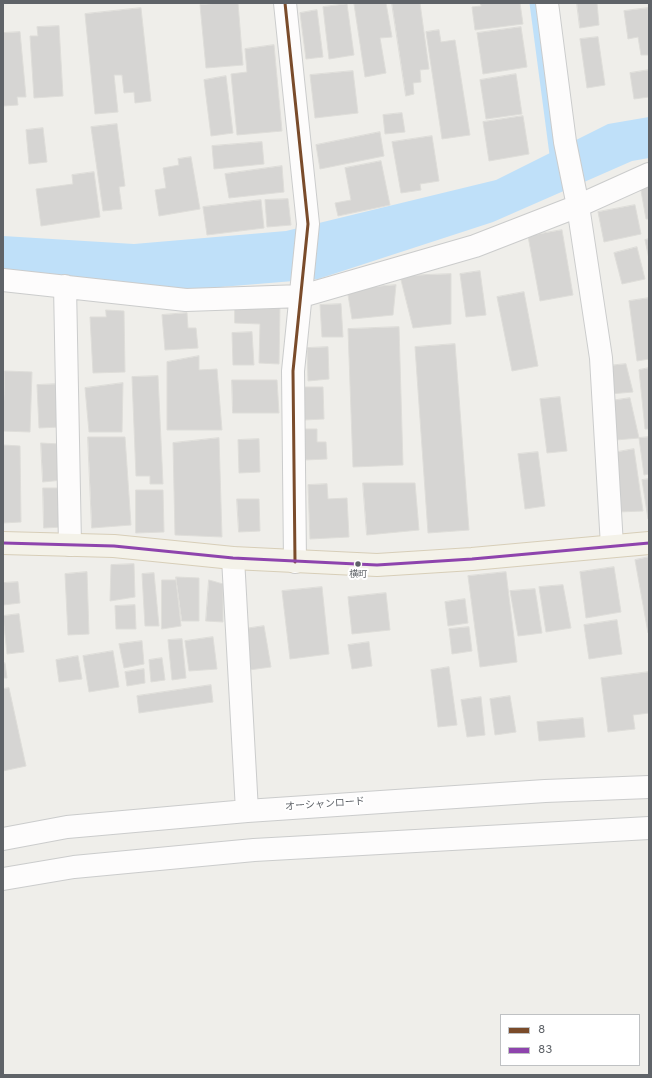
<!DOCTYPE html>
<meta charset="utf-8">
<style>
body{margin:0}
#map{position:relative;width:652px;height:1078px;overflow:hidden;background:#efeeea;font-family:Overpass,sans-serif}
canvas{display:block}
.frame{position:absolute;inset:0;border:4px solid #5f6368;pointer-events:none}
.legend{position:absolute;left:500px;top:1014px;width:140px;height:52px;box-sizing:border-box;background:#fff;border:1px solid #bfc1c3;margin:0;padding:5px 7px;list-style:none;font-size:12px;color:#5f6368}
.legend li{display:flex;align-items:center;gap:8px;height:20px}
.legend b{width:20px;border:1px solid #bfc1c3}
</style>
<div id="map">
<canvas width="652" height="1078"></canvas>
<div class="frame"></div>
<ul class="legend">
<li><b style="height:5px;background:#7a4b2a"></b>8</li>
<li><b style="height:5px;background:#8e44ad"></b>83</li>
</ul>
</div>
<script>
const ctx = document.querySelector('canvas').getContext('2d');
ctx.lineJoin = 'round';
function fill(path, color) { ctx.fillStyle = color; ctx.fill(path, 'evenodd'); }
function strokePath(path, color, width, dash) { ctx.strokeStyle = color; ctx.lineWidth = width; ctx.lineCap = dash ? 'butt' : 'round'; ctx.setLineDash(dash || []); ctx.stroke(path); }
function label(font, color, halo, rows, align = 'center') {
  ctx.font = font + ' Overpass,"Noto Sans JP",sans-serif'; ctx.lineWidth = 4; ctx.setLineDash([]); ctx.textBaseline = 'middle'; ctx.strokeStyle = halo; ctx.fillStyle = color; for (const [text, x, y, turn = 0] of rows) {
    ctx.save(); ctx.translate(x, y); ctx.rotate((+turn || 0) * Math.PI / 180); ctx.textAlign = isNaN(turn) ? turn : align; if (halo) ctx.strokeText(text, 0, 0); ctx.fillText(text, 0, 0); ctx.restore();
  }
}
fill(new Path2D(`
 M649,117V158L632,161L493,222L318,279L184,290L3,270V236L134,244L286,231L496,180L608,124Z`), '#bfe0f9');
strokePath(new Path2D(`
 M534,3L555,162`), '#bfe0f9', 9);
const building = new Path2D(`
 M220,3H238L243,65L206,68L200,5Z
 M360,3H386L392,37L380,38L386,73L365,77L354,4Z
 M392,3H420L429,69L420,70L421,82L413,83L414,94L406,96Z
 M480,3H520L523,24L475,30L472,7L481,6Z
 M577,3H597L599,25L580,28Z
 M347,4L354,55L329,59L323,7Z
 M141,8L151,101L135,103L134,92L124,93L122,75H114L118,112L95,114L85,14Z
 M648,8L649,55H641L638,37L628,39L624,11Z
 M317,10L323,57L306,59L300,13Z
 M59,26L63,96L34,98L30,36H38L37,27Z
 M521,27L527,67L483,74L477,33Z
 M439,30L441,42L455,40L470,135L442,139L426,32Z
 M20,32L26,97H17L18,105L3,106V33Z
 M598,37L605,85L587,88L580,39Z
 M274,45L282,131L237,135L231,74L247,72L245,49Z
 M649,70V97L634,99L630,73Z
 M353,71L358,113L315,118L310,75Z
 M516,74L522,114L486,119L480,80Z
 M226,76L233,133L211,136L204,80Z
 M402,113L405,132L385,134L383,115Z
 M523,116L529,154L489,161L483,122Z
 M117,124L125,186L119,187L122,209L103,211L91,127Z
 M43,128L47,162L29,164L26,130Z
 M380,132L384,156L320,169L316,145Z
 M432,136L439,181L420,184L421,190L401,193L392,142Z
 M262,142L264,164L214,169L212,146Z
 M191,157L200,209L159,216L155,190L166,188L163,168L179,165L178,159Z
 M381,161L390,205L338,216L335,203L351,200L345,168Z
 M282,166L284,192L229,198L225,174Z
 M94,172L100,217L41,226L36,189L73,184L72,175Z
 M649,183V219H646L640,185Z
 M288,199L291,225L267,227L265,200Z
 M261,200L264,228L207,235L203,207Z
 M635,205L641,234L604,242L598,212Z
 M562,230L573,295L540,301L528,236Z
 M649,239V259L645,240Z
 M637,247L645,279L622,284L614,253Z
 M480,271L486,315L466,317L460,274Z
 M451,274V324L413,328L400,276Z
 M396,285L393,315L352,319L347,289Z
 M524,292L538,366L512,371L497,297Z
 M649,298V359L637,361L629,301Z
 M341,304L343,337H322L320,305Z
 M235,305L280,306L279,364L259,363L260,324L235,323Z
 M106,310L124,311L125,372L93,373L90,317H106Z
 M187,313L188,328H196L198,348L165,350L162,315Z
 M399,327L403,465L353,467L348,329Z
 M252,332L254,365H233L232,333Z
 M455,344L469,530L428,533L415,347Z
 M328,347L329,379L308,381L307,348Z
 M199,356V370L217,369L222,430H167V362Z
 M626,364L633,392L610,394L607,366Z
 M649,368V429H645L639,370Z
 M5,371L32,372L30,432L3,431Z
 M158,376L163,484H150V476H136L132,377Z
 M232,380H277L279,413H233Z
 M123,383L122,432H89L85,388Z
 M58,384L60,427L39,428L37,385Z
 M302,387H323L324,419L304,420Z
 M560,397L567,451L547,453L540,399Z
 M630,398L639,438L616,440L610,401Z
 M304,429H317V442H326L327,459L305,460Z
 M88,437H125L131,525L92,528Z
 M649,437V474L644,475L639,438Z
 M219,438L222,537L175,535L173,443Z
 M259,439L260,472L239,473L238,440Z
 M41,443L59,444L63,480L43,482Z
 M3,445L20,446L21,522L3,523Z
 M634,449L643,511L619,512L612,453Z
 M538,452L545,506L525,509L518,454Z
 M649,479V518L648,519L642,480Z
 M363,483H415L419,530L367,535Z
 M327,484L328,499L347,498L349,537L310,539L308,485Z
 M43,488H61L63,527L44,528Z
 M136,490H163L164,532L136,533Z
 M237,499H259L260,531L239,532Z
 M649,557V633H648L635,560Z
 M134,564L135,597L110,601L111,565Z
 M614,567L621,612L586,618L580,572Z
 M87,572L89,634L68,635L65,574Z
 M506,572L517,662L480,667L468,576Z
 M154,573L159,626H145L142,574Z
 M176,577L199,578V621H182Z
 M162,580H176L181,626L162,629Z
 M209,580L223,584V622L206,621Z
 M18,582L20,603L3,605V583Z
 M563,585L571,628L546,632L539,587Z
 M322,587L329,654L290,659L282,591Z
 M535,589L542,633L518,636L510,591Z
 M386,593L390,630L352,634L348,597Z
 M465,599L468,623L448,626L445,602Z
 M135,605L136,629H116L115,606Z
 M19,614L24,652L7,654L3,616Z
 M617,620L622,654L589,659L584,625Z
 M264,626L271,667L249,670L244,629Z
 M469,627L472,651L452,654L449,629Z
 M213,637L217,669L189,671L185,641Z
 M182,639L186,678L172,680L168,640Z
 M142,641L144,664L124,668L119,644Z
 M369,642L372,666L352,669L348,645Z
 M113,651L119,687L89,692L83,656Z
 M78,656L82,679L59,682L56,660Z
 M162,658L165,680L151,682L149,660Z
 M5,663L7,678H3V664Z
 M449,667L457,725L438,727L431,670Z
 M144,669L145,683L127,686L125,672Z
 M649,672V713L633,715L635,729L608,732L601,678Z
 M211,685L213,702L139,713L137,696Z
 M9,688L26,766L3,771V689Z
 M510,696L516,732L495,735L490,699Z
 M481,697L485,735L467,737L461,700Z
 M583,718L585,737L539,741L537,722Z`);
fill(building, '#d6d5d3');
strokePath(building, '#deddd9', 1);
const minor = new Path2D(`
 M285,3L308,224L293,371L295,562
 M547,3L565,142L578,206L601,358L612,546
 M3,280L186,300L302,296L475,246L578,206L649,174
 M65,286L70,545
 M233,558L247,811
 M3,839L67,827L247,811L545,791L649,787
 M3,879L74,867L254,850L649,828`);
const major = new Path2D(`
 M3,543L114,546L233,558L377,565L472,559L649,543`);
strokePath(minor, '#cbcccc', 24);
strokePath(major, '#d7ceb8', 24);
strokePath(minor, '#fdfcfc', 22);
strokePath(major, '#f4f2e9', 22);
strokePath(new Path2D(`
 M285,3L308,224L293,371L295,562`), '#7a4b2a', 3);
strokePath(new Path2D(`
 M3,543L114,546L233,558L377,565L472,559L649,543`), '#8e44ad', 3);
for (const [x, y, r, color] of [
 [358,564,3.5,"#5f6368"]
]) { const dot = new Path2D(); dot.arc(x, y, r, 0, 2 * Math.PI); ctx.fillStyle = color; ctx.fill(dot); strokePath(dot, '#fff', 1.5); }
label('9px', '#5f6368', '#fff', [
 ["横町",358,575]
]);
label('10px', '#5f6368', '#fff', [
 ["オーシャンロード",325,805,-4]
]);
</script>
